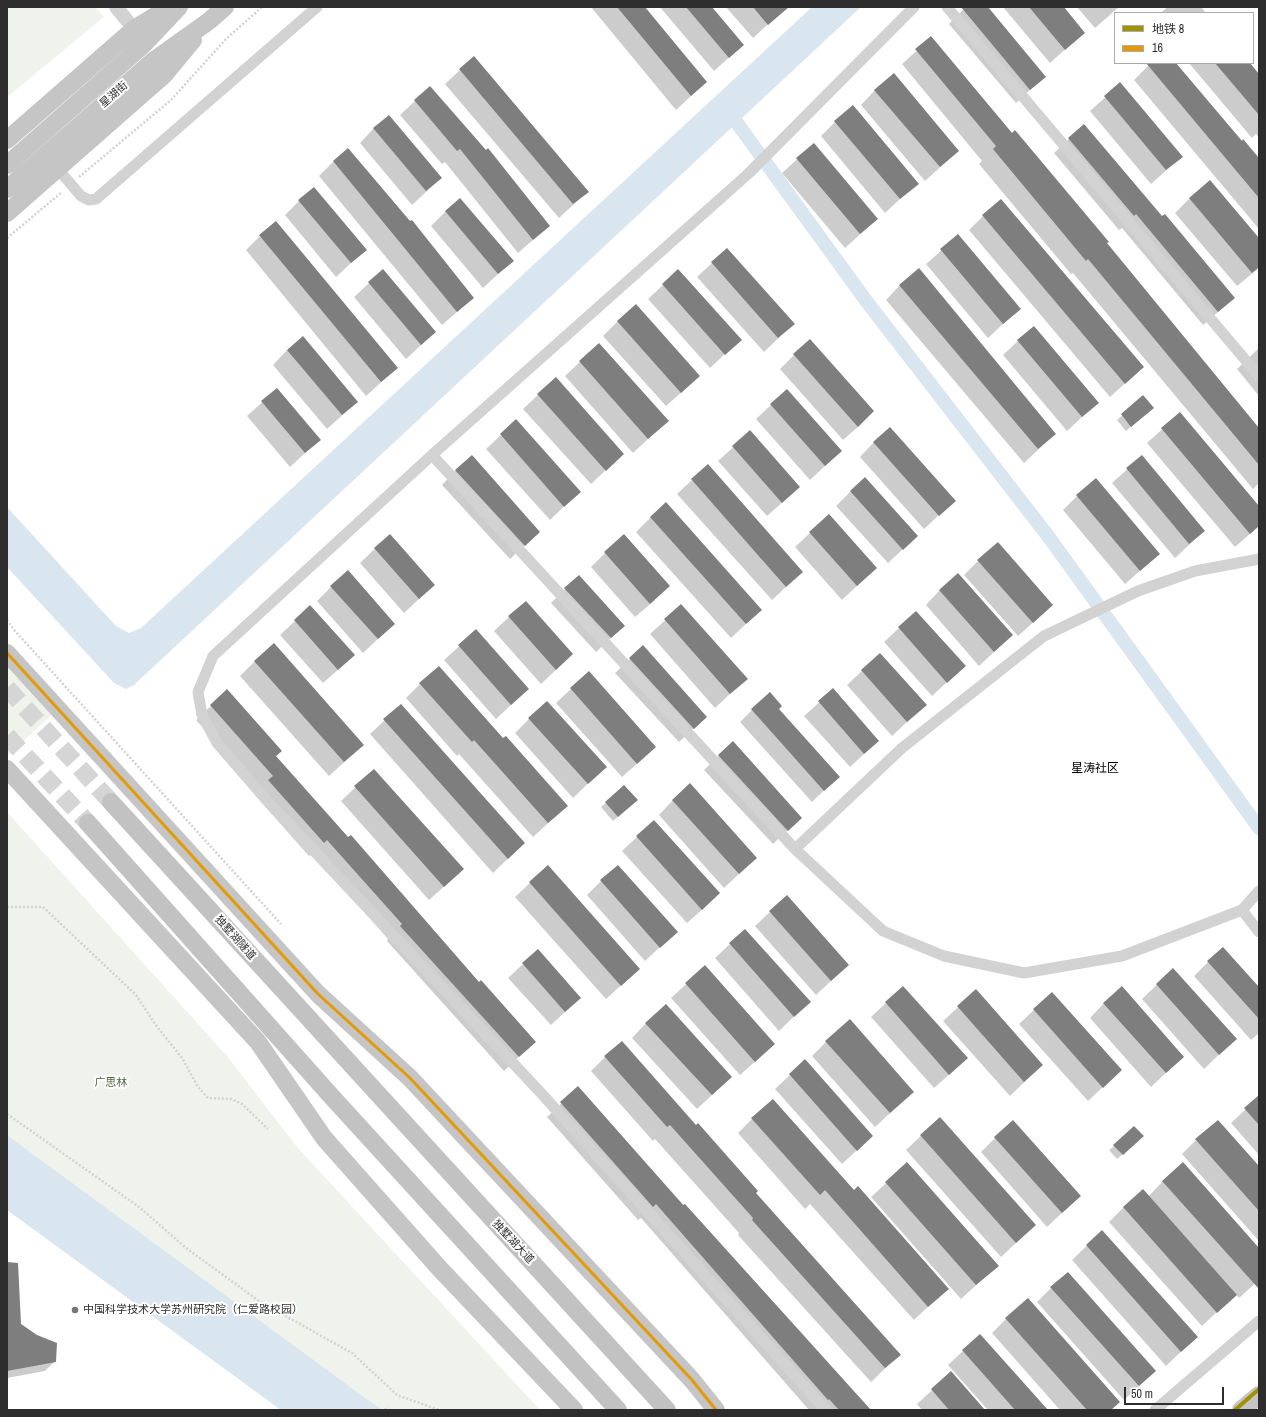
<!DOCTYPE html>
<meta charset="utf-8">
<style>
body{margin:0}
#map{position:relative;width:1266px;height:1417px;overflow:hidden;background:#fff;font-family:"Archivo Narrow","Noto Sans SC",sans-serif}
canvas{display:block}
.frame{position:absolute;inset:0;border:8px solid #2d2d2d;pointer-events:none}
.legend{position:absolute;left:1114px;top:12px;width:140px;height:52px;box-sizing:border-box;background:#fff;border:1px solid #ababab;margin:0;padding:5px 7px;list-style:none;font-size:12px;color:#2d2d2d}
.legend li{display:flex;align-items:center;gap:8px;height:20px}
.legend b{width:20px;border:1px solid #ababab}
.scale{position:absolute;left:1124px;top:1387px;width:100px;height:18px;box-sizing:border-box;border:2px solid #2d2d2d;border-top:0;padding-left:5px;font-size:12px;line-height:14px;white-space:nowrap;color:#2d2d2d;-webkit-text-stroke:3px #fff;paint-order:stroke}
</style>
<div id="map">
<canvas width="1266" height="1417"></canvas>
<div class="frame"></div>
<ul class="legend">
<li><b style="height:5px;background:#a09200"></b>地铁 8</li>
<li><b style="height:5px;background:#e39a04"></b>16</li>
</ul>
<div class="scale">50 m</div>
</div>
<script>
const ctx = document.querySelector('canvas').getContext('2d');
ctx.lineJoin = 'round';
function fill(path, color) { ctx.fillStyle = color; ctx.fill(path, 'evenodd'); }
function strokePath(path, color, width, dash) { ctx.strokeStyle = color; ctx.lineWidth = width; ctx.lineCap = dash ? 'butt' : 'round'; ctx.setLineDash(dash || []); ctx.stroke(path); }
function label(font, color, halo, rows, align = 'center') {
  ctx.font = font + ' "Archivo Narrow","Noto Sans SC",sans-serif'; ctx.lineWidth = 4; ctx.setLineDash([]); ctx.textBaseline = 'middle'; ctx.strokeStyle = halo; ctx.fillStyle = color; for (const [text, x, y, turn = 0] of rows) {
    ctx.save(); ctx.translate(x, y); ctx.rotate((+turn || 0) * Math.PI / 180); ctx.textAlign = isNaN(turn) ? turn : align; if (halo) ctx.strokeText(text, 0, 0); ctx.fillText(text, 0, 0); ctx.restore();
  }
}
fill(new Path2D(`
 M7,7H95L104,17L7,97Z
 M7,662L54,713L7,756Z
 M7,812L227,1056L297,1147L540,1410H382L7,1135Z`), '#f0f3ec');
fill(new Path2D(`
 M812,7H861L134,685L126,689L114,683L7,567V507L116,626L129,633L141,628Z
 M7,1135L382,1410H281L7,1210Z`), '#dae6ef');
fill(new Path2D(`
 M591,7H644L706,82L676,110Z
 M660,7H711L743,45L714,71Z
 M726,7H777L781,12L753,38Z
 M966,7H986L1045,76L1016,103L949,24Z
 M1003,7H1062L1084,32L1050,63Z
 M1077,7H1119L1095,28Z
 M1167,7H1201L1206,13H1161Z
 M931,38L1106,243L1259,430V483L1253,489L1073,273L1071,274L979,164L982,161L902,64Z
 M474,57L587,192L559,218L445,84Z
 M1151,63H1175L1259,161V229L1134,80Z
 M1189,63H1248L1259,76V138L1256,134L1252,138Z
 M1120,84L1181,157L1151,184L1090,111Z
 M430,87L549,226L518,253L445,162L442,164L400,115Z
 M875,90L958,151L925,181L861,105Z
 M835,122L917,183L885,213L821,136Z
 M1084,125L1162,218L1234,298L1203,325L1122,228L1119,230L1054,153Z
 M374,128L441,178L412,205L360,143Z
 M814,144L877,219L845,248L782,173Z
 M334,161L473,298L442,325L319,176Z
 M1190,198L1259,239V268L1237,286L1175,213Z
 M299,201L365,250L336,277L285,215Z
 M446,211L512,261L483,288L431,226Z
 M983,216L1143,367L1110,397L969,230Z
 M260,236L397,368L366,396L246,250Z
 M958,236L1019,309L988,338L926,264Z
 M727,249L793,324L764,352L697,277Z
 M383,270L435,332L406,359L354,297Z
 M663,285L740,340L710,368L648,299Z
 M900,285L1055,434L1024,463L886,300Z
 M618,321L684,390L666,406L603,336Z
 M1018,341L1097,403L1067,431L1003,355Z
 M599,344L667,421L633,453L565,376Z
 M1259,348V396L1237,369Z
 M287,350L357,402L327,429L273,365Z
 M794,355L859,426L843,440L780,369Z
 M277,389L319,440L290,467L247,416Z
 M787,390L841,451L810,480L756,419Z
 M538,395L623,454L591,484L523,409Z
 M1143,397L1148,412L1126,431L1117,420Z
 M1180,413L1259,507V526L1235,547L1147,443Z
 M516,421L579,492L550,520L486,449Z
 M750,432L784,501L767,516L718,461Z
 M874,442L954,501L924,529L860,457Z
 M1142,456L1204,531L1175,558L1112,483Z
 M456,470L539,532L510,559L442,485Z
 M692,480L802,572L772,600L677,494Z
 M851,491L917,536L888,563L836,506Z
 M1077,496L1159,554L1125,584L1063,510Z
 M651,517L761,610L731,638L636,532Z
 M810,533L876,568L842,600L795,547Z
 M389,535L434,585L404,613L360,563Z
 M605,553L655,600L635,617L591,567Z
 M978,561L1037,619L1018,636L964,575Z
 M331,587L394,624L363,653L317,601Z
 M565,589L623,626L596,652L551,603Z
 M940,590L1012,635L979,666L926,605Z
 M525,602L557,669L541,684L494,631Z
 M681,606L746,679L715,708L650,634Z
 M310,607L339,669L323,683L280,635Z
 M916,612L964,666L932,696L884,642Z
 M476,631L528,689L496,719L444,660Z
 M643,647L706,717L679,742L615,673Z
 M880,654L925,705L892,736L847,685Z
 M255,661L363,745L329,776L240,676Z
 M589,672L640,761L622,777L556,703Z
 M420,684L503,740L567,806L533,837L459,754L457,756L406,698Z
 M833,690L878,741L850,767L804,716Z
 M227,691L275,756L479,983L534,1042L504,1071L387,941L388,939L313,853L309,856L255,795L259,791L196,720Z
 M401,705L524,843L493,873L370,734Z
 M778,709L838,777L812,802L740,722L752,710Z
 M529,719L605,767L573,798L515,733Z
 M733,742L800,818L773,844L704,770Z
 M374,770L448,883L429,900L341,801Z
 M624,786L632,804L613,821L601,807Z
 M673,800L741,872L724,888L659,815Z
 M654,821L704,908L687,923L622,851Z
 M547,867L639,969L606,999L515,897Z
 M601,881L676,932L645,961L587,895Z
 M787,896L848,965L816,995L755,926Z
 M745,930L809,1002L779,1031L715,958Z
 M1208,962L1259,988V1033L1251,1040L1194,976Z
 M523,964L580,998L551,1025L508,978Z
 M705,967L759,1058L740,1075L671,998Z
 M1173,969L1235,1039L1204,1069L1142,999Z
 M903,987L952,1072L934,1088L871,1017Z
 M976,991L1042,1065L1010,1096L943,1021Z
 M1104,1003L1183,1057L1151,1087L1090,1018Z
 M1034,1010L1121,1070L1088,1101L1019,1024Z
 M646,1023L731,1077L697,1109L632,1038Z
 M826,1042L913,1092L875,1127L812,1056Z
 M605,1057L755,1193L900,1354L871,1382L738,1235L739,1233L655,1139L653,1141L591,1071Z
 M805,1061L872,1136L842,1164L775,1089Z
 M578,1088L869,1410H809L641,1218L638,1220L547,1117Z
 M1259,1097V1155L1231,1123Z
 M940,1118L1035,1225L1001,1257L906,1150Z
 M752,1119L854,1191L947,1289L914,1320L810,1204L805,1209L738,1133Z
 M995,1138L1080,1196L1047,1227L981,1152Z
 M1196,1140L1259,1167V1241L1182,1154Z
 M1138,1141L1117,1159L1109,1150L1114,1146Z
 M907,1164L997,1266L961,1299L871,1197Z
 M1163,1181L1259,1249V1280L1239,1298L1236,1294L1202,1326L1109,1222L1124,1207L1148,1197Z
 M1102,1231L1196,1337L1166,1366L1072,1260Z
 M1051,1288L1155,1371L1124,1400L1037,1302Z
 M1006,1319L1110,1410H1060L992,1333Z
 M7,1323L55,1361L45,1371L7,1378Z
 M980,1335L1046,1410H988L948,1365Z
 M951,1373L984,1410H922L917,1404Z`), '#0003');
strokePath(new Path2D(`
 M737,123L867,302L1048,536L1259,828`), '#dae6ef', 14);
fill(new Path2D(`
 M617,7H645L707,82L691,96Z
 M686,7H712L744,45L729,58Z
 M753,7H789L768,25Z
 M961,7H988L1046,77L1030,90Z
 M1029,7H1064L1085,33L1065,50Z
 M931,36L1012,133L1015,130L1109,242L1107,243L1259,428V465L1088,259L1086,261L993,149L996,146L915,49Z
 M474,56L589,192L573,204L459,69Z
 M1146,63H1176L1242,141L1243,139L1259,158V198Z
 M1215,63H1250L1259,74V115Z
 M894,73L959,151L940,167L874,90Z
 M1120,82L1183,157L1166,170L1104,96Z
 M430,86L486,150L488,148L550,226L533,240L460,149L457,151L414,100Z
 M853,105L919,184L900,199L834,121Z
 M389,115L442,178L426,191L373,128Z
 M1084,124L1162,216L1165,214L1235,298L1218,312L1136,214L1134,216L1068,138Z
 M814,143L878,219L860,234L796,158Z
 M348,148L410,221L412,220L474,298L457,312L333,161Z
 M1210,180L1259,238V267L1252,273L1189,198Z
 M314,187L367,250L351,263L298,200Z
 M460,198L514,261L498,274L445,211Z
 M1001,199L1144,367L1125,384L982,215Z
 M276,221L398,368L381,382L259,235Z
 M958,234L1021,309L1003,324L940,249Z
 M727,248L795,324L778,338L711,262Z
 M919,268L1056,434L1038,449L899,285Z
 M383,269L436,332L421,345L368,282Z
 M678,269L742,340L725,355L662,284Z
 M636,304L700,376L681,393L617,321Z
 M1034,326L1099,403L1082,417L1017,340Z
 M303,336L358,402L342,415L287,350Z
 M810,339L874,411L858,427L793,354Z
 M599,343L669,421L648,439L579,361Z
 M556,377L624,454L606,471L537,394Z
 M277,388L321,440L305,453L261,401Z
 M787,389L842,451L825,466L770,404Z
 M1143,395L1154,408L1131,427L1121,414Z
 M1180,412L1259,506V526L1250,534L1161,428Z
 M516,419L581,492L564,507L500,434Z
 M890,427L956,501L939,516L873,442Z
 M750,430L800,487L782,503L732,446Z
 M472,455L540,532L525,546L455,470Z
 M1142,455L1205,531L1189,544L1126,468Z
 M708,464L803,572L786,587L691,479Z
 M865,477L918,536L903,550L850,491Z
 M1096,478L1160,554L1140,571L1076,495Z
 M666,502L762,610L746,624L650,517Z
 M829,514L877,568L857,586L809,532Z
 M390,534L435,585L419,599L374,548Z
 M624,534L670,586L650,604L604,552Z
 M998,542L1053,605L1033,623L977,560Z
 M348,570L395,624L378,639L330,586Z
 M958,573L1013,635L994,652L939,590Z
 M579,575L625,626L611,638L564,588Z
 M526,601L573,654L556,670L508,616Z
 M681,604L748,679L730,694L664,619Z
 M310,605L355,655L338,670L294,620Z
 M916,611L966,666L947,683L898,627Z
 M476,629L529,689L511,705L458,645Z
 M274,643L364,745L344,762L254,661Z
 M643,645L707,717L694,729L629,658Z
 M880,653L927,705L907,722L861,670Z
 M439,666L503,738L506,736L568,806L548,823L474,740L472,742L419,683Z
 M589,671L656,747L637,764L570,688Z
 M833,688L879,741L864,754L818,701Z
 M227,689L282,751L276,756L348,837L351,835L479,982L481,980L536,1042L519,1057L400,926L402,924L327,840L324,843L268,780L273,776L210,705Z
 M770,692L782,706L779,709L840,777L824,791L751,709Z
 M547,701L607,767L588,784L528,718Z
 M401,704L525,843L508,859L383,719Z
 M733,741L802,818L788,831L718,755Z
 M374,769L464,869L444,887L354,786Z
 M690,783L757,858L739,874L672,800Z
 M624,785L638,800L618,817L605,802Z
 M654,820L720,893L702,910L636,836Z
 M548,865L640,969L621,986L529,882Z
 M618,865L678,932L660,948L600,880Z
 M787,895L849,965L831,981L769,911Z
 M745,929L811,1002L794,1017L729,943Z
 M1223,947L1259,987V1019L1207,961Z
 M538,949L581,998L565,1012L522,963Z
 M705,965L775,1044L755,1062L685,983Z
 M1173,968L1237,1039L1219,1055L1156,984Z
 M903,986L968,1058L949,1075L885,1002Z
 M1122,986L1184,1057L1166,1073L1103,1003Z
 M976,989L1043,1065L1024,1082L957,1006Z
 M1052,992L1122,1070L1103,1088L1033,1009Z
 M666,1004L732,1077L712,1095L645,1023Z
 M850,1019L914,1092L890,1113L825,1041Z
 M622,1041L696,1125L698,1123L758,1191L756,1193L901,1355L885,1368L752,1220L753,1218L670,1125L667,1127L604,1056Z
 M805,1059L873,1136L857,1151L789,1074Z
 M578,1086L683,1205L685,1204L871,1410H839L829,1399L828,1400L656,1204L653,1207L560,1102Z
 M1259,1095V1125L1244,1108Z
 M773,1099L854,1190L858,1186L949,1289L928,1307L825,1190L820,1195L751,1118Z
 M940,1117L1036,1225L1016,1243L920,1135Z
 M1013,1120L1081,1196L1062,1213L994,1137Z
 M1218,1120L1259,1166V1211L1195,1139Z
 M1134,1126L1144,1136L1123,1155L1113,1145Z
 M907,1162L999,1266L976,1285L885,1182Z
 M1183,1162L1259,1248V1289L1162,1181Z
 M1143,1189L1237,1295L1217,1313L1123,1207Z
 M1102,1230L1198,1337L1181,1352L1086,1245Z
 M7,1262L18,1263L21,1324L37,1335L57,1343L56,1362L7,1371Z
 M1068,1272L1156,1371L1139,1386L1050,1287Z
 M1028,1298L1120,1402L1111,1410H1087L1005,1318Z
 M980,1334L1048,1410H1015L962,1350Z
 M951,1371L985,1410H949L931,1389Z`), '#7e7e7e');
strokePath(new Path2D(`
 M7,688L111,802
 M7,736L88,823`), '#d5d5d5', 18, [18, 9]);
strokePath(new Path2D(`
 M79,177L171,100L226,39L262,7
 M7,238L62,192
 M7,620L15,631L281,924
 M7,907H43L136,995L155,1024L182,1058L198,1087L208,1098L231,1099L242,1104L268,1129
 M7,1114L139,1207L186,1248L259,1301L352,1353L397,1395L439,1410
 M385,1410L388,1407`), '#d2d2d2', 2.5, [2, 2]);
strokePath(new Path2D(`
 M947,7L1259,376
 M58,169L81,196L89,200L96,199L317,7
 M432,455L795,849L883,931L944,956L1024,973L1122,956L1242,910L1259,891
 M795,849L902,748L1044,636L1138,591L1195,571L1259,559
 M1242,910L1259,932
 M826,1410L541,1093L269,803L217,743L202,715L198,692L213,656L432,455L748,174L914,7
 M1155,1410L1259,1321`), '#d2d2d2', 11);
strokePath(new Path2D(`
 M116,7L134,29`), '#d2d2d2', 14);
strokePath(new Path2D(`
 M7,140L134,29L170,7
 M7,165L143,45L179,7
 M7,189L153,61L209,21L225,7
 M7,213L164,75L193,40
 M7,653L318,994L410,1078L692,1380L716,1410
 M7,769L258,1042L324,1138L440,1269L574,1410
 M1241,1410L1259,1395`), '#c5c5c5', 18);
strokePath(new Path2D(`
 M111,802L667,1410
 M88,823L332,1097L618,1410`), '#c2c2c2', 18);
strokePath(new Path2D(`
 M7,653L318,994L410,1078L692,1380L716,1410`), '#e39a04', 3);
strokePath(new Path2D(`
 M1235,1410L1259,1389`), '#a09200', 4);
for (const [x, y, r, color] of [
 [75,1310,4,"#767676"]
]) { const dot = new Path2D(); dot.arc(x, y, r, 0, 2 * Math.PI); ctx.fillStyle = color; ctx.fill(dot); strokePath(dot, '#fff', 1.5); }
label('11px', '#2d2d2d', '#fff', [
 ["星湖街",114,95,-41],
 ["独墅湖隧道",235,938,48],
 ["独墅湖大道",513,1242,47]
]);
label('11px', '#50643f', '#fff', [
 ["广思林",111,1083]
]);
label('11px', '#2d2d2d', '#fff', [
 ["中国科学技术大学苏州研究院（仁爱路校园）",83,1310]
], 'left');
label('12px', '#000', '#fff', [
 ["星涛社区",1095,769]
]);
</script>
